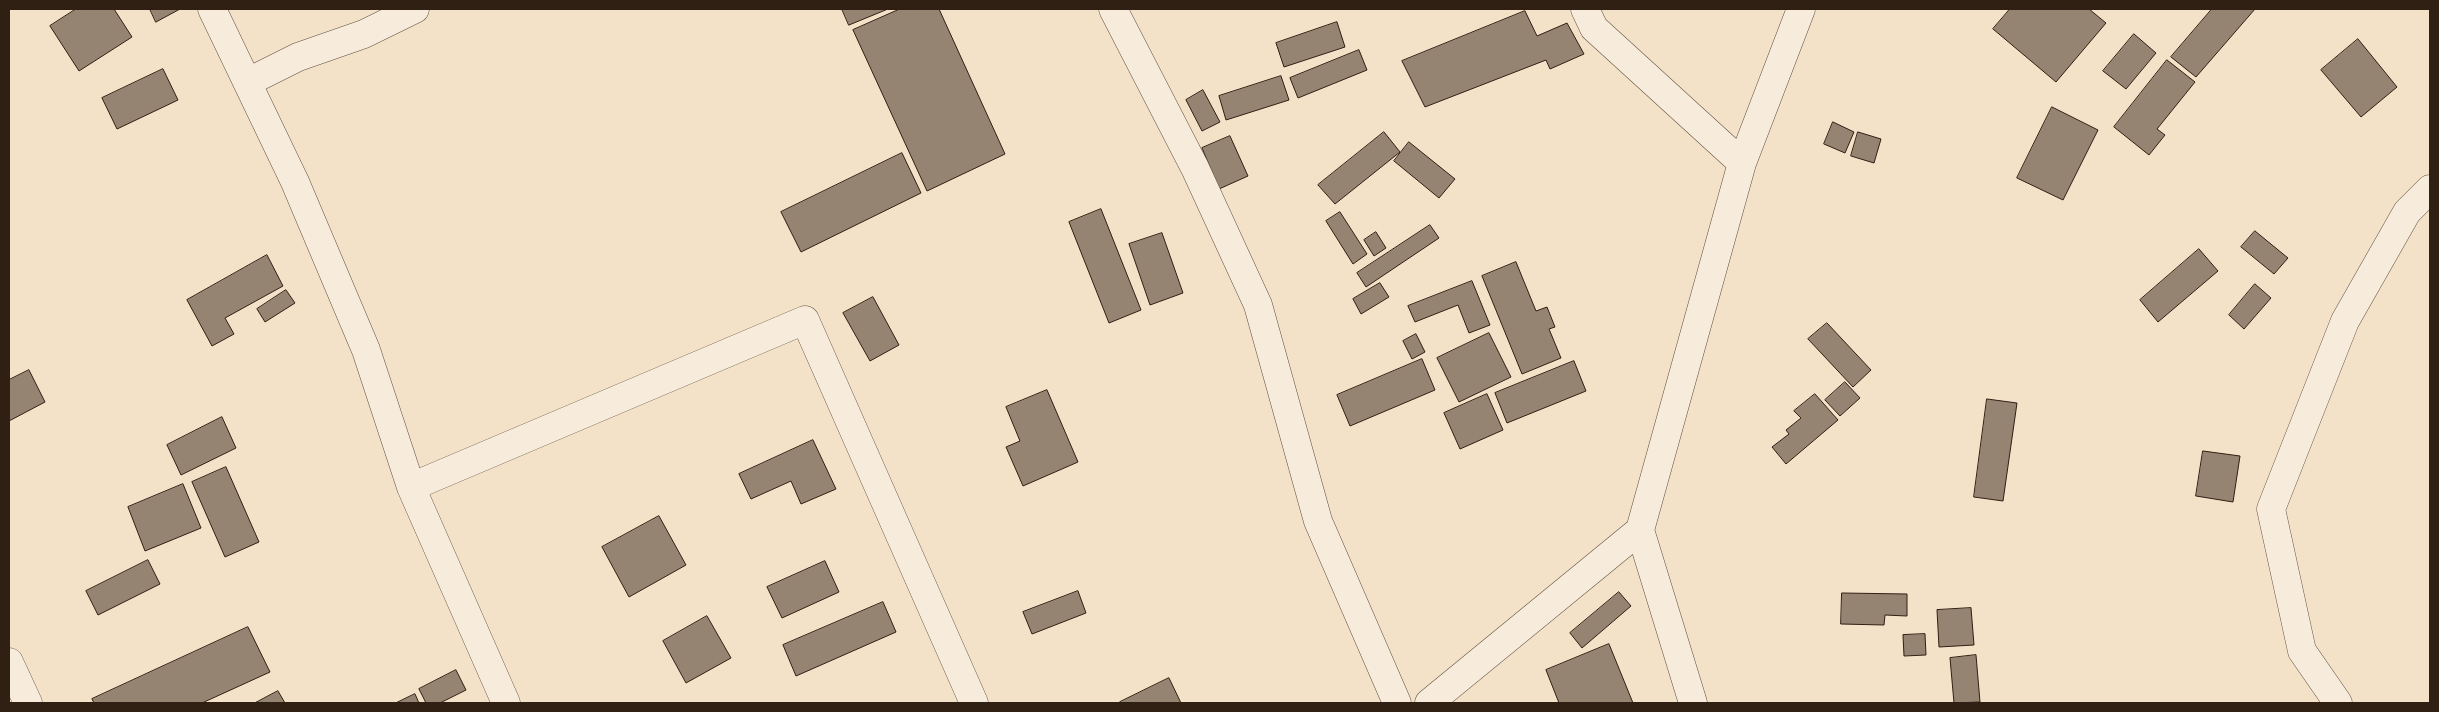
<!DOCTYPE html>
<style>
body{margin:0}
#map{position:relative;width:2439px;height:712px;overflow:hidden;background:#f3e1c8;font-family:"IM FELL DW Pica",serif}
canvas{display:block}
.frame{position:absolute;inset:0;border:10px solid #301f13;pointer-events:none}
</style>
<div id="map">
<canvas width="2439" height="712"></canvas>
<div class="frame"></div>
</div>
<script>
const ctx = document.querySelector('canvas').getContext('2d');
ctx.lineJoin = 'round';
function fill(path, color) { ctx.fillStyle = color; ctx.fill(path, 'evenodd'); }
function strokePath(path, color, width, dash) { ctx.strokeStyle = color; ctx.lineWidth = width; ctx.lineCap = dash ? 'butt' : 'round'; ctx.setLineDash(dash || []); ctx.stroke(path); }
const building = new Path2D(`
 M76,9H114L132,37L79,71L50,26Z
 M150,9H180L156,22Z
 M842,9H888L849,25Z
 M900,9H939L1005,154L927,191L853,30Z
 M2010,9H2089L2106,23L2056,82L1993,29Z
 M2212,9H2255L2196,77L2171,57Z
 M1525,11L1537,36L1567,23L1584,54L1550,69L1546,60L1425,107L1402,61Z
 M1337,22L1345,47L1284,67L1276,43Z
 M2134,34L2156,53L2126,89L2103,71Z
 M2358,39L2397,87L2361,117L2321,70Z
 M1359,50L1367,70L1298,98L1290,78Z
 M2167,60L2195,82L2157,129L2165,135L2149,155L2114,127Z
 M163,69L178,100L117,129L102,98Z
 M1281,76L1289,100L1226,120L1219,96Z
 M1203,90L1220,122L1202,131L1186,100Z
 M2052,107L2098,130L2063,200L2017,178Z
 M1833,122L1854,132L1845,153L1824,144Z
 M1384,132L1400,152L1335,204L1318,185Z
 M1858,132L1881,139L1874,163L1851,156Z
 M1230,136L1248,176L1219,189L1202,148Z
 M1409,142L1455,179L1439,198L1394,161Z
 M902,153L921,193L801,252L781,212Z
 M1101,209L1141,310L1109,323L1069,222Z
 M1340,212L1367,254L1353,264L1326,221Z
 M1430,225L1439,238L1366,287L1357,273Z
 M2255,231L2288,258L2274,274L2241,247Z
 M1376,232L1386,248L1374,256L1364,240Z
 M1162,233L1183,293L1150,305L1129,244Z
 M2199,249L2218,271L2158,322L2140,300Z
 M267,255L283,286L225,318L234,334L212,346L187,300Z
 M1516,262L1536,311L1547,307L1555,327L1549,329L1561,358L1522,374L1482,276Z
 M1472,281L1490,325L1469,333L1458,305L1415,322L1408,306Z
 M1380,283L1389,297L1361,314L1353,299Z
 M2255,284L2271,298L2244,329L2229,315Z
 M286,290L295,303L265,322L257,309Z
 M873,297L899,345L870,361L843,313Z
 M1827,323L1871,370L1853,387L1808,339Z
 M1489,333L1511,377L1459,402L1437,358Z
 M1416,334L1425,352L1412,359L1403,341Z
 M1422,359L1435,390L1350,426L1337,395Z
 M1574,361L1586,391L1507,423L1495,393Z
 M29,370L45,402L9,421V380Z
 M1845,382L1860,398L1840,416L1825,400Z
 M1047,390L1078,462L1023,486L1006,447L1020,441L1006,407Z
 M1487,394L1503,430L1460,449L1444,413Z
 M1815,394L1838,420L1786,464L1772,447L1789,434L1786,430L1801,418L1794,411Z
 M1987,399L2017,403L2003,501L1974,497Z
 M222,417L236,448L181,475L167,445Z
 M813,440L836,489L801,504L791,481L751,499L739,474Z
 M2203,451L2240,456L2233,502L2196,496Z
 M226,467L259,542L225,557L192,482Z
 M183,484L201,528L145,551L128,507Z
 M659,516L686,565L629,597L602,547Z
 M148,560L160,584L98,615L86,591Z
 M825,561L839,592L782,618L767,587Z
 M1078,591L1086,613L1032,634L1023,612Z
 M1619,592L1631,606L1582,648L1570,633Z
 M1842,593L1907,594V616L1885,615L1884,625L1841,624Z
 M883,602L896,632L796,676L783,645Z
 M1971,608L1974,645L1939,647L1937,610Z
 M707,616L731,658L686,683L663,641Z
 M248,627L270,672L202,703H94L92,699Z
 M1925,634L1926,655L1904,656L1903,635Z
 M1609,644L1633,703H1559L1546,670Z
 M1976,655L1980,702L1954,703L1950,658Z
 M456,670L466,690L440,703H426L419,689Z
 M1169,678L1181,703H1121L1120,702Z
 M278,691L285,703H255Z
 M415,694L419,703H396Z`);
fill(building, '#958471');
strokePath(building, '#301f13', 1);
const minor = new Path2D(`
 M212,9L295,182L366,350L411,487L506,703
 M1113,9L1195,168L1258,305L1318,521L1397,703
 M1585,9L1594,28L1742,163
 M248,82L298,57L364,34L415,9
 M411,487L805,320L974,703
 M9,662L28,703
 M1429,703L1640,530
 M1693,703L1640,530L1742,163L1801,9
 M2338,703L2302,651L2271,509L2345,321L2407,212L2430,189`);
strokePath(minor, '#615040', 29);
strokePath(minor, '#f7ecdb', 28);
</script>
